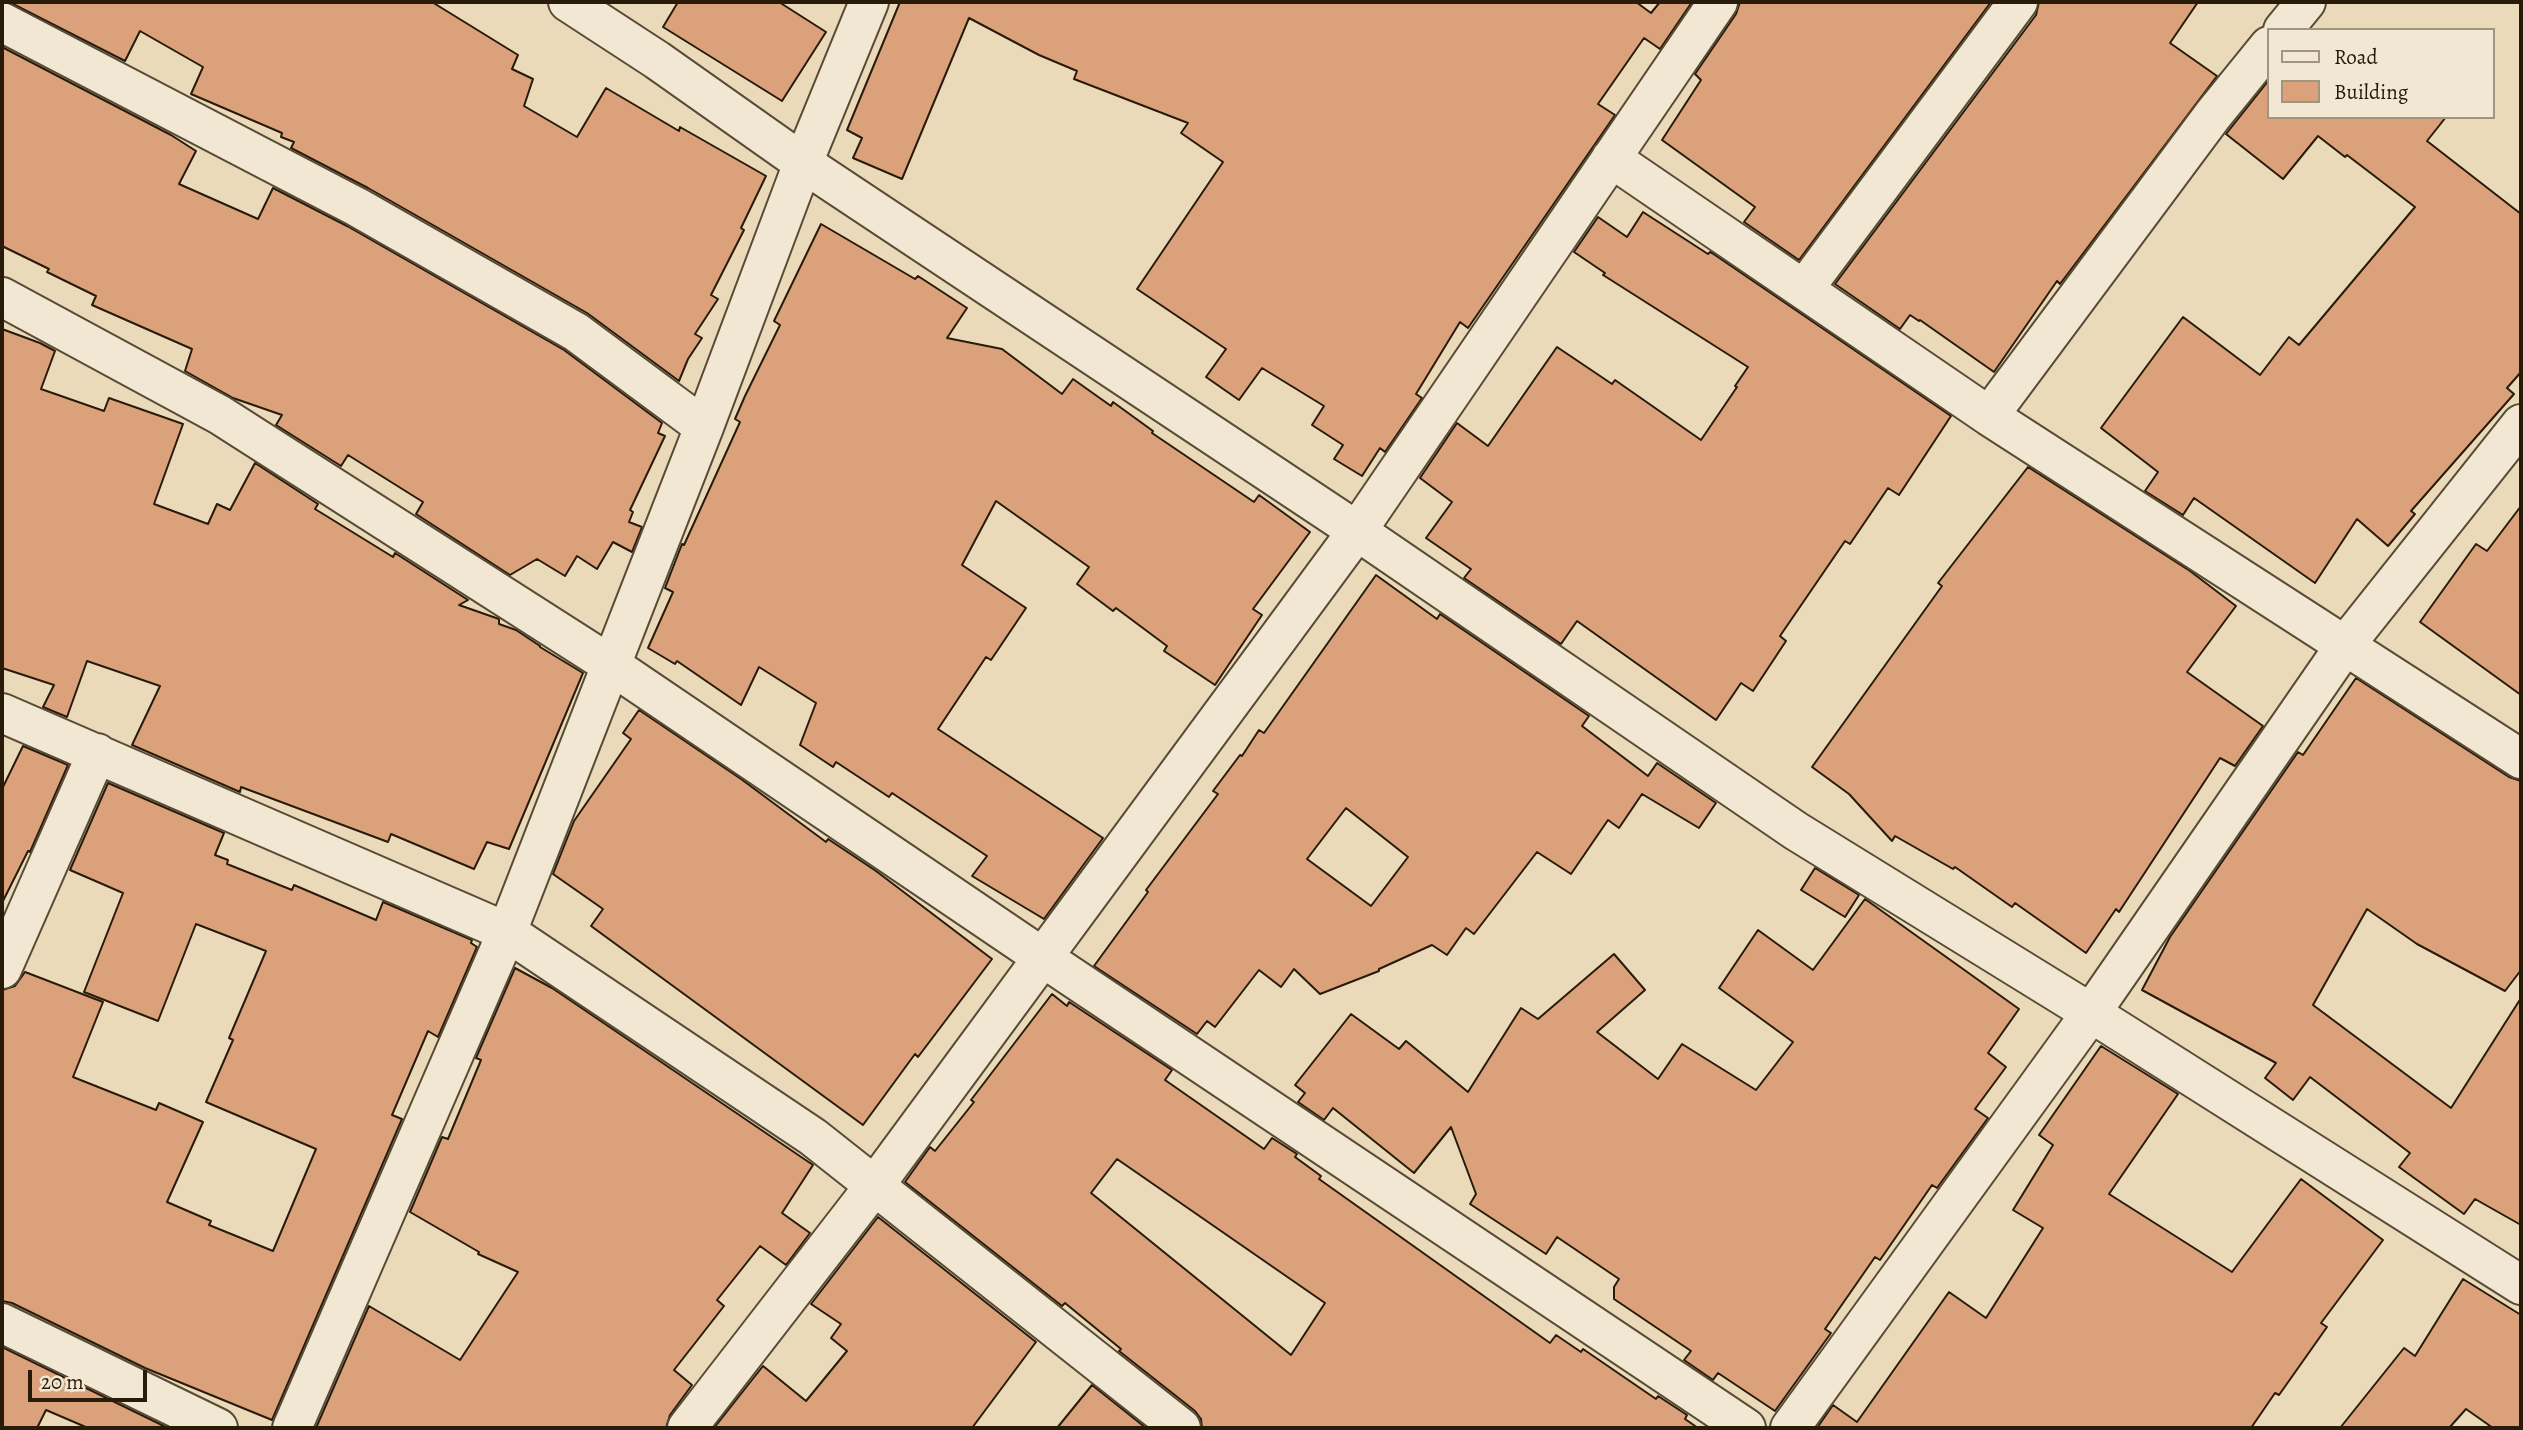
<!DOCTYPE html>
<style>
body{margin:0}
#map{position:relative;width:2523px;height:1430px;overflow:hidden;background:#eadab9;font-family:Alegreya,serif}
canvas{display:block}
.frame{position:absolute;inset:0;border:4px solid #281b0a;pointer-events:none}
.legend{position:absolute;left:2267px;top:28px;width:228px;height:91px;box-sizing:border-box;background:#f1e7d2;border:2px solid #a19582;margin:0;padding:9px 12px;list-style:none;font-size:21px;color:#281b0a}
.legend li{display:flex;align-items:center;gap:14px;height:35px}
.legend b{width:35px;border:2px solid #a19582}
.scale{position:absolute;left:28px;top:1370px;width:119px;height:32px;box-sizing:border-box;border:4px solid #281b0a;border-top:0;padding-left:9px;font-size:21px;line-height:24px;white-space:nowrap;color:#281b0a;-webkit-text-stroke:5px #f1e7d2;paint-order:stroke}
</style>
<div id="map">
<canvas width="2523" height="1430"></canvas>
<div class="frame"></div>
<ul class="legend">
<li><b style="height:9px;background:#f1e7d2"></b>Road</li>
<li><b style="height:19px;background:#dba17b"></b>Building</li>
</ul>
<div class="scale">20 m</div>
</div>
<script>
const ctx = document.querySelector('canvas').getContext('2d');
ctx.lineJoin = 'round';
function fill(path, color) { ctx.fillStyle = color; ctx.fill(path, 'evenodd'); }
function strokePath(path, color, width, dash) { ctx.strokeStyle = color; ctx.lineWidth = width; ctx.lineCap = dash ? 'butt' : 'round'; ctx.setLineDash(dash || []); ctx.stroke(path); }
const building = new Path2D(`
 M9,2H432L518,55L512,69L533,79L524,106L577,137L606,88L679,131L680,127L766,176L741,228L744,230L711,295L718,299L695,334L702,338L688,359L679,381L587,313L368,188L291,148L294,142L281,137L282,133L191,94L203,67L140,31L125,61Z
 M678,2H779L826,32L782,101L663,27Z
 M900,2H1636L1651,13L1660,2H1692L1660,49L1644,38L1598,104L1615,115L1468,328L1460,322L1416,394L1422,398L1385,452L1380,448L1362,476L1334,459L1343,445L1312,425L1324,406L1262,368L1239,400L1206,377L1226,349L1137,289L1223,162L1181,133L1188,123L1074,79L1077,71L1039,55L969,18L902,179L853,158L862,138L847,130Z
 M1740,2H1991L1799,260L1744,222L1755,207L1662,140L1701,80L1695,74L1736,14Z
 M2039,2H2198L2170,43L2217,76L2060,284L2057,281L1994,372L1920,320L1919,321L1910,315L1900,329L1835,284L2036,15Z
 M2,47L171,135L196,151L179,184L258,219L273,188L347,226L564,350L662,423L658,433L665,436L630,510L633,512L629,522L642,527L632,552L613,542L597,569L577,556L565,576L537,559L510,575L416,514L423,502L348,455L341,466L276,425L282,415L233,398L185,371L192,349L92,305L96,296L47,272L49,269L2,246Z
 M2269,80V117H2446L2427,141L2521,214V372L2507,388L2514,394L2411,511L2415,514L2388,546L2357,519L2315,583L2194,498L2183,515L2145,491L2158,472L2101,428L2183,317L2260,375L2289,337L2299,345L2415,207L2347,155L2345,157L2318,136L2283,179L2226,134Z
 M1643,212L1708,254L1710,252L1712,253L1951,416L1899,495L1888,488L1850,544L1845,541L1780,636L1786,641L1753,691L1741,683L1716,720L1577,621L1561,644L1464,578L1471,569L1426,538L1452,502L1420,478L1457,423L1488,446L1557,347L1612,384L1615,380L1701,440L1737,387L1735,386L1748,367L1603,275L1605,273L1574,252L1598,217L1627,237Z
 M821,224L915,279L918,276L967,308L947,338L1002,349L1062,394L1073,379L1111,406L1113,402L1153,431L1152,433L1254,502L1259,495L1310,532L1253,609L1262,615L1215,685L1164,651L1167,646L1116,608L1113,611L1077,584L1089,567L996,501L962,565L1026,608L991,660L986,657L938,729L1103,838L1044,919L972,876L987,856L892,793L889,797L836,762L833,767L800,745L816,703L759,667L741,705L677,661L675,664L648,648L673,592L665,588L682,544L684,545L740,422L735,419L745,396L780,325L774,321Z
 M2,329L40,343L55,351L41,389L104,411L109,398L183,424L154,504L208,524L217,504L230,510L255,463L318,504L315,509L393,557L395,553L468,600L459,605L499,619V624L516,630L540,646V647L583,673L509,849L487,842L474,869L391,834L388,842L241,787L240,792L132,745L160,686L87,661L67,717L43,707L54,685L2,668Z
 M2028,467L2190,571L2236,606L2187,672L2263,726L2235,766L2220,758L2119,912L2116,909L2086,953L2015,903L2012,907L1955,867L1953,869L1895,836L1892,841L1849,794L1812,767L1942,586L1938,583Z
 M2521,506V695L2420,622L2476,544L2487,551Z
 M1376,575L1437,619L1440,614L1589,716L1582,726L1648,776L1657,763L1716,803L1699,828L1642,794L1619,828L1608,820L1571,874L1537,852L1474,934L1466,928L1447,955L1432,945L1379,969V971L1320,994L1294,969L1281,987L1259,970L1215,1027L1207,1021L1197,1034L1094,966L1148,892L1146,890L1218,794L1213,791L1240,755L1242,756L1259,730L1264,733ZM1346,808L1408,857L1371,906L1307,859Z
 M2356,678L2509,777L2521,781V970L2505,991L2417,944L2367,909L2313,1005L2451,1108L2521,998V1225L2475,1199L2464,1214L2399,1167L2410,1153L2310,1077L2293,1100L2265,1078L2276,1063L2142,990L2170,937L2298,752L2303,755Z
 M639,710L741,779L826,842L828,839L876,871L992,959L918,1057L915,1054L863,1125L591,926L603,909L553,874L574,821L631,739L623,733Z
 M23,746L68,765L30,852L28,851L2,903V789Z
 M108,783L224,833L215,855L228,860L227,864L292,890L294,885L376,920L383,902L472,940L471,943L477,947L438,1037L428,1031L392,1115L402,1119L272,1420L145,1368L12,1303L2,1301V990L15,986L25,972L103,1002L73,1077L156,1110L159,1103L203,1122L167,1202L211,1221L209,1225L273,1251L316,1149L206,1102L233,1040L229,1038L266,951L196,924L158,1021L84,992L123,893L70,870Z
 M1815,868L1859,895L1845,917L1801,890Z
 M1865,899L2019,1009L1988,1053L2006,1067L1975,1109L1988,1118L1937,1188L1932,1185L1880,1260L1875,1257L1825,1329L1831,1333L1775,1411L1718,1373L1713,1380L1684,1360L1691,1351L1614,1299V1287L1619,1279L1557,1237L1546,1254L1470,1204L1476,1194L1451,1127L1414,1173L1333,1108L1324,1120L1298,1102L1305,1093L1295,1085L1351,1014L1399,1049L1406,1041L1468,1092L1521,1008L1538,1019L1614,954L1645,990L1597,1032L1658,1079L1682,1044L1756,1090L1793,1042L1719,988L1758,930L1813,970Z
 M515,968L552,988L813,1165L782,1213L810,1233L786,1265L760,1246L717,1300L724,1306L674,1370L692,1385L670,1415L666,1428H316L369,1306L460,1360L518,1272L478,1254L479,1252L410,1212L442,1137L448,1139L481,1060L476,1058Z
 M1052,994L1067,1006L1069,1002L1172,1070L1165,1080L1264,1149L1272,1138L1297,1154L1295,1157L1321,1176L1319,1179L1550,1343L1556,1335L1581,1352L1583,1349L1656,1399L1658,1396L1687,1415L1685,1419L1698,1428H1202L1201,1419L1195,1411L1119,1351L1121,1349L1065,1303L1062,1306L905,1182L930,1147L935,1151L974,1102L971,1100ZM1117,1159L1325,1303L1291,1355L1091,1193Z
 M2101,1046L2178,1094L2109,1194L2232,1272L2301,1179L2383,1240L2321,1323L2327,1327L2279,1395L2275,1393L2251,1428H1817L1833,1405L1857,1422L1949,1292L1986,1318L2043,1228L2013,1210L2053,1145L2039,1135Z
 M878,1217L1036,1342L972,1428H714L763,1366L806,1401L847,1351L831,1338L841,1324L811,1304Z
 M2463,1279L2521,1315V1428H2493L2466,1409L2449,1428H2340L2404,1348L2415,1356Z
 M2,1347L168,1428H88L46,1410L37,1428H2Z
 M1092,1385L1146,1428H1057Z`);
fill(building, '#dba17b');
strokePath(building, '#281b0a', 2);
const street = new Path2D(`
 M568,2L657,60L803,163L1357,531L1796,831L2091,1013L2521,1285
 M2,22L357,207L576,332L704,427
 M2283,30L2306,2
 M1611,158L1989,416L2521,759
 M1804,289L2018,2
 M2,297L220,415L611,665L1042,957L1746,1428
 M1989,416L2213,115L2269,46
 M2,713L507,932L813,1137L1181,1428
 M2,969L97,753
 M2,1323L218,1428
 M292,1428L507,932L704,427L803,163L869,2
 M687,1428L875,1185L1357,531L1718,2
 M1790,1428L2091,1013L2346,644L2521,424`);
strokePath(street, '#584b36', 42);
strokePath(street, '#f1e7d2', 38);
</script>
